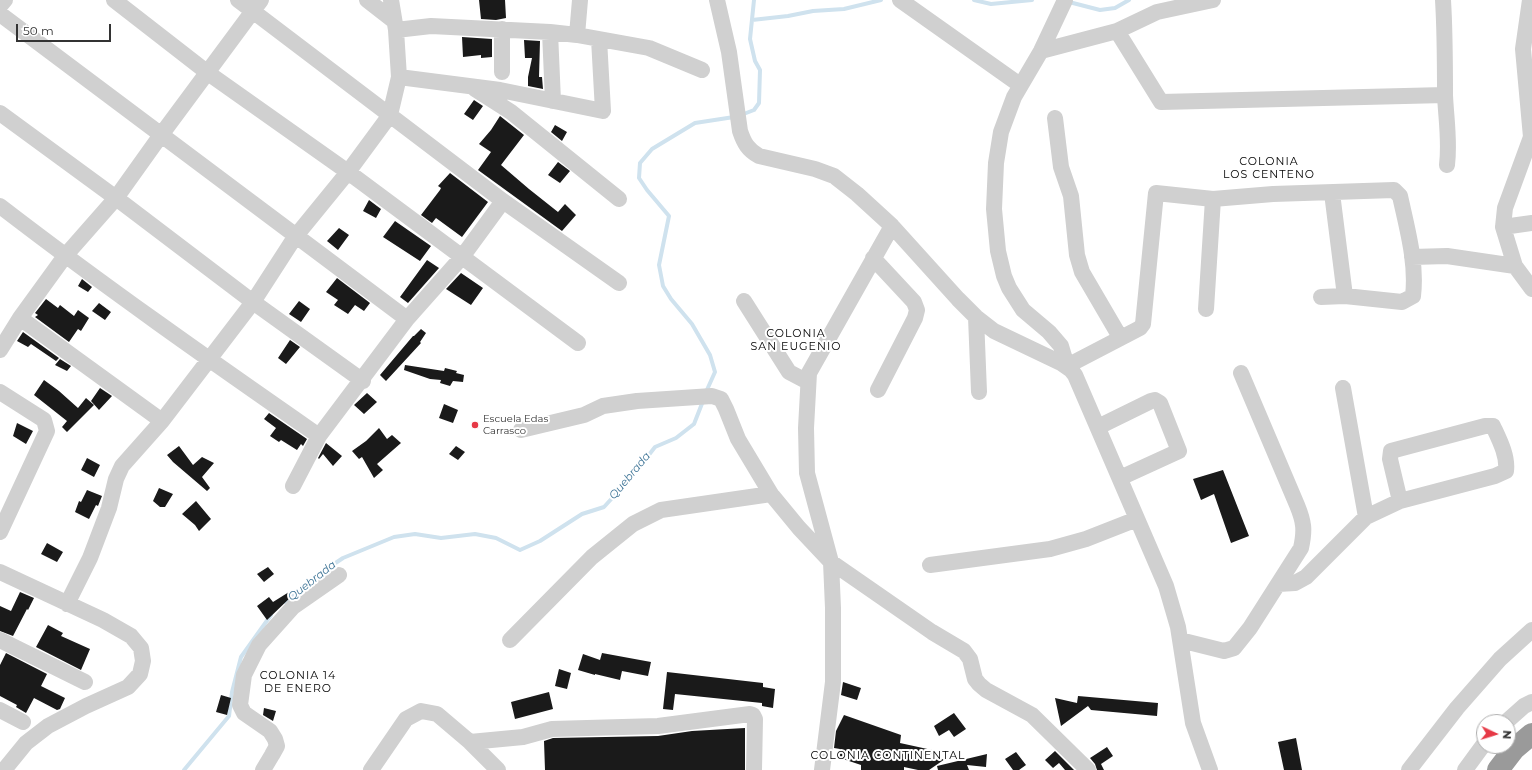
<!DOCTYPE html>
<style>
body{margin:0}
#map{position:relative;width:1532px;height:770px;overflow:hidden;background:#fff;font-family:Montserrat,sans-serif}
canvas{display:block}
.north{position:absolute;left:1476px;top:714px;width:40px;height:40px;box-sizing:border-box;background:#fff;border:1px solid #adadad;border-radius:50%;rotate:94deg;font-size:11px;font-weight:700;line-height:16px;text-align:center;color:#333}
.north::after{content:'';display:block;margin:auto;width:14px;height:18px;background:#e63946;clip-path:polygon(50% 0,100% 100%,50% 72%,0 100%)}
.scale{position:absolute;left:16px;top:24px;width:95px;height:18px;box-sizing:border-box;border:2px solid #333;border-top:0;padding-left:5px;font-size:12px;line-height:14px;white-space:nowrap;color:#333;-webkit-text-stroke:3px #fff;paint-order:stroke}
</style>
<div id="map">
<canvas width="1532" height="770"></canvas>
<div class="north">N</div>
<div class="scale">50 m</div>
</div>
<script>
const ctx = document.querySelector('canvas').getContext('2d');
ctx.lineJoin = 'round';
function strokePath(path, color, width, dash) { ctx.strokeStyle = color; ctx.lineWidth = width; ctx.lineCap = dash ? 'butt' : 'round'; ctx.setLineDash(dash || []); ctx.stroke(path); }
function fill(path, color) { ctx.fillStyle = color; ctx.fill(path, 'evenodd'); }
function label(font, color, halo, rows, align = 'center') {
  ctx.font = font + ' Montserrat,sans-serif'; ctx.lineWidth = 4; ctx.setLineDash([]); ctx.textBaseline = 'middle'; ctx.strokeStyle = halo; ctx.fillStyle = color; for (const [text, x, y, turn = 0] of rows) {
    ctx.save(); ctx.translate(x, y); ctx.rotate((+turn || 0) * Math.PI / 180); ctx.textAlign = isNaN(turn) ? turn : align; if (halo) ctx.strokeText(text, 0, 0); ctx.fillText(text, 0, 0); ctx.restore();
  }
}
strokePath(new Path2D(`
 M974,0L991,4L1032,0
 M1069,2L1100,10L1115,8L1129,0
 M752,20L788,16L813,11L844,9L881,0
 M741,115L754,110L759,103L760,70L755,61L750,39L754,0
 M706,392L715,372L710,355L692,324L671,299L663,286L659,265L669,216L647,190L639,178L640,163L652,149L695,123L734,117
 M285,602L313,578L343,558L394,537L415,534L441,538L475,534L496,538L520,550L540,541L582,514L604,507L634,474L655,447L676,438L694,424L703,401
 M184,770L229,716L232,692L241,657L271,615`), '#cfe2ee', 4);
fill(new Path2D(`
 M479,0H505L506,18L496,20L481,19Z
 M462,37L492,39V57L481,58V55L463,57Z
 M524,40L540,41L539,77H542L543,89L528,86V77L532,58H525Z
 M474,100L483,106L473,120L464,114Z
 M500,116L524,135L501,165L529,189L558,212L565,204L576,215L562,231L478,170L491,152L479,144L491,130Z
 M555,125L567,132L562,141L551,132Z
 M558,162L570,171L560,183L548,175Z
 M450,173L488,202L462,237L436,218L432,223L421,215L440,190L441,188L438,186Z
 M369,200L381,209L376,218L363,211Z
 M395,221L431,246L420,261L383,237Z
 M339,228L349,235L338,250L327,241Z
 M427,260L439,268L408,303L400,297Z
 M461,273L483,288L471,305L446,289Z
 M337,278L370,303L364,311L355,305L348,314L334,305L338,300L326,292Z
 M82,279L92,287L88,292L78,286Z
 M46,299L58,308L60,305L74,316L78,310L89,318L81,331L78,329L69,342L35,317L38,315L35,313Z
 M299,301L310,309L301,322L289,314Z
 M99,303L111,312L105,320L92,311Z
 M421,329L426,333L420,342L421,343L386,381L380,375L413,336H414Z
 M23,332L59,358L56,361L31,344L28,347L17,341Z
 M290,340L300,347L286,364L278,358Z
 M60,359L71,366L67,371L55,365Z
 M405,365L444,371L445,368L457,371L456,373L464,375L463,382L453,381L450,386L440,383L441,380L430,379L404,370Z
 M44,380L59,391L78,408L86,398L94,405L67,432L62,427L67,421L34,395Z
 M100,388L112,396L99,410L91,401Z
 M367,393L377,402L364,414L354,405Z
 M444,404L458,410L453,423L439,418Z
 M269,413L307,439L303,446L301,444L297,450L281,440L279,442L270,436L276,428L264,419Z
 M17,423L33,431L26,444L13,436Z
 M379,428L387,439L392,435L401,443L377,464L383,470L374,478L362,457L359,459L352,451L366,441Z
 M326,443L342,456L333,466L323,454L319,459L318,458Z
 M179,446L193,465L202,457L214,463L202,477L210,488L207,491L173,462L167,455Z
 M456,446L465,452L458,460L449,454Z
 M87,458L100,465L94,477L81,470Z
 M1223,470L1249,536L1231,543L1214,494L1201,500L1193,479Z
 M159,488L173,494L165,507H160L153,501Z
 M87,490L102,496L98,506L96,505L89,519L75,512L79,501L81,502Z
 M196,501L211,519L199,531L195,525L182,514Z
 M47,543L63,552L57,562L41,554Z
 M268,567L274,574L264,582L257,574Z
 M20,592L34,598L28,610L27,609L13,636L0,631V606L11,611Z
 M289,592L292,596L267,620L257,606L269,597L273,602Z
 M48,625L63,633L61,636L90,649L81,670L36,647Z
 M6,653L47,674L41,686L65,698L60,709L57,710L34,698L26,713L16,707L17,705L0,696V665Z
 M602,653L651,662L648,676L622,671L620,680L595,674V675L578,670L583,654L600,660Z
 M559,669L571,673L567,689L555,686Z
 M667,672L763,683V687L775,689L773,708L762,706V703L675,694L673,710L663,709Z
 M843,682L861,688L857,700L841,695Z
 M549,692L553,709L515,719L511,702Z
 M221,695L231,698L227,715L216,712Z
 M1078,696L1158,703L1157,716L1091,710L1088,706L1061,726L1055,698L1077,703Z
 M264,708L276,711L273,721L263,715Z
 M954,713L966,729L954,737L949,730L939,736L934,726Z
 M844,715L901,735L900,743L932,750L930,760L945,759L929,770H918L904,767V770H861V765L837,757L840,749L834,748L836,731Z
 M745,728V770H545L544,741L553,738L658,736L692,731Z
 M1296,738L1302,770H1284L1278,742Z
 M1107,747L1113,756L1101,764L1104,770H1097L1095,764L1090,758Z
 M1055,751L1074,770H1065L1059,763L1053,768L1045,760Z
 M1016,752L1026,765L1019,770H1013L1005,759Z
 M987,754L986,767L967,765L969,770H938L937,766Z`), '#1a1a1a');
strokePath(new Path2D(`
 M114,0L208,73L348,172L578,343
 M238,0L503,201L619,283
 M367,0L394,21
 M717,0L729,52L740,131C744,143 748,150 759,156L815,169L834,176L857,194L892,226L958,299L976,317L994,331L1061,363L1071,370L1075,375L1166,586L1178,627L1193,723L1210,770
 M900,0L1020,85
 M1065,0L1041,51L1014,97L1001,132L996,163L994,209L998,251L1004,276L1009,288L1023,310L1049,332L1061,346L1067,366
 M1443,0C1445,32 1445,63 1445,95C1446,118 1450,141 1447,165
 M1530,0L1523,49L1531,137L1505,208L1503,227L1515,266L1532,289
 M0,6L5,0
 M0,14L407,319
 M396,30L431,26L550,32L577,35L649,48L702,70
 M1117,31L1161,102L1445,95
 M550,32L553,101
 M577,35L580,0
 M1041,51L1117,31L1157,12L1213,0
 M502,72V29
 M399,77L500,90L603,111L599,39
 M475,89L511,112L619,199
 M0,113L116,198L253,302L363,381
 M1055,118L1061,167L1071,196L1077,255L1082,272L1120,337
 M1332,193L1345,296
 M0,206C104,286 211,361 319,436
 M1503,227L1532,223
 M1412,257L1447,256L1515,266
 M873,258L914,302L917,310L915,318L878,390
 M744,301L789,372L808,382
 M1206,309L1213,199
 M976,317L979,392
 M20,318L162,421
 M0,350L20,318L65,256L116,198L161,135L261,0
 M1067,366L1140,328L1143,324L1156,193L1213,199L1273,194L1394,190L1400,196C1407,228 1417,263 1413,296L1402,302L1345,296L1321,297
 M1343,388L1366,517
 M0,392L44,420L47,431L0,532
 M1485,426H1493C1499,439 1508,456 1506,471L1495,476L1400,501L1390,459L1391,451Z
 M1098,427L1151,401L1155,400L1160,403L1179,451L1120,478
 M521,430L584,415L603,406L637,401L712,396L721,399L726,409L738,439L771,494L799,528L831,562L932,632L964,651L970,659L975,679L979,684L986,690L1032,715L1088,770
 M293,486L319,436L407,319L462,257L503,201
 M930,565L1050,549L1086,539L1137,519
 M0,572L103,620L131,636L141,648L143,661L140,674L128,687L86,706L48,726L26,743L4,770
 M1278,584L1295,583L1306,577L1366,517L1400,501
 M67,604L90,558L109,508L116,479L122,466L162,421L253,302L295,237L348,172L390,115L399,77L396,30L391,0
 M0,640L85,682
 M510,640L592,557L633,524L661,510L771,494
 M1180,640L1224,651L1234,648L1250,628L1301,548C1305,530 1304,522 1297,505L1241,373
 M0,710L23,722
 M1506,722L1524,706L1532,702
 M470,742L523,737L552,729L658,726L750,714L753,715L755,719L754,770
 M263,770L272,755L277,746L275,739L270,731L244,713L240,705L244,675L259,645L293,607L339,575
 M371,770L406,719L421,711L437,714L470,742L498,770
 M822,770L833,682V608L831,562L807,473L806,428L809,373L892,226
 M1409,770L1457,708L1500,659L1532,630
 M1465,770L1484,744`), '#d0d0d0', 16);
strokePath(new Path2D(`
 M1498,770L1514,749L1532,734`), '#9a9a9a', 22);
for (const [x, y, r, color] of [
 [475,425,4,"#e63946"]
]) { const dot = new Path2D(); dot.arc(x, y, r, 0, 2 * Math.PI); ctx.fillStyle = color; ctx.fill(dot); strokePath(dot, '#fff', 1.5); }
label('10px', '#333', '#fff', [
 ["Escuela Edas",483,419],
 ["Carrasco",483,431]
], 'left');
ctx.letterSpacing = '1px';
label('11px', '#000', '#fff', [
 ["COLONIA",1269,162],
 ["LOS CENTENO",1269,175],
 ["COLONIA",796,334],
 ["SAN EUGENIO",796,347],
 ["COLONIA 14",298,676],
 ["DE ENERO",298,689],
 ["COLONIA CONTINENTAL",888,756]
]);
ctx.letterSpacing = '0px';
label('italic 11px', '#3f7597', '#fff', [
 ["Quebrada",630,476,-50],
 ["Quebrada",312,581,-38]
]);
</script>
